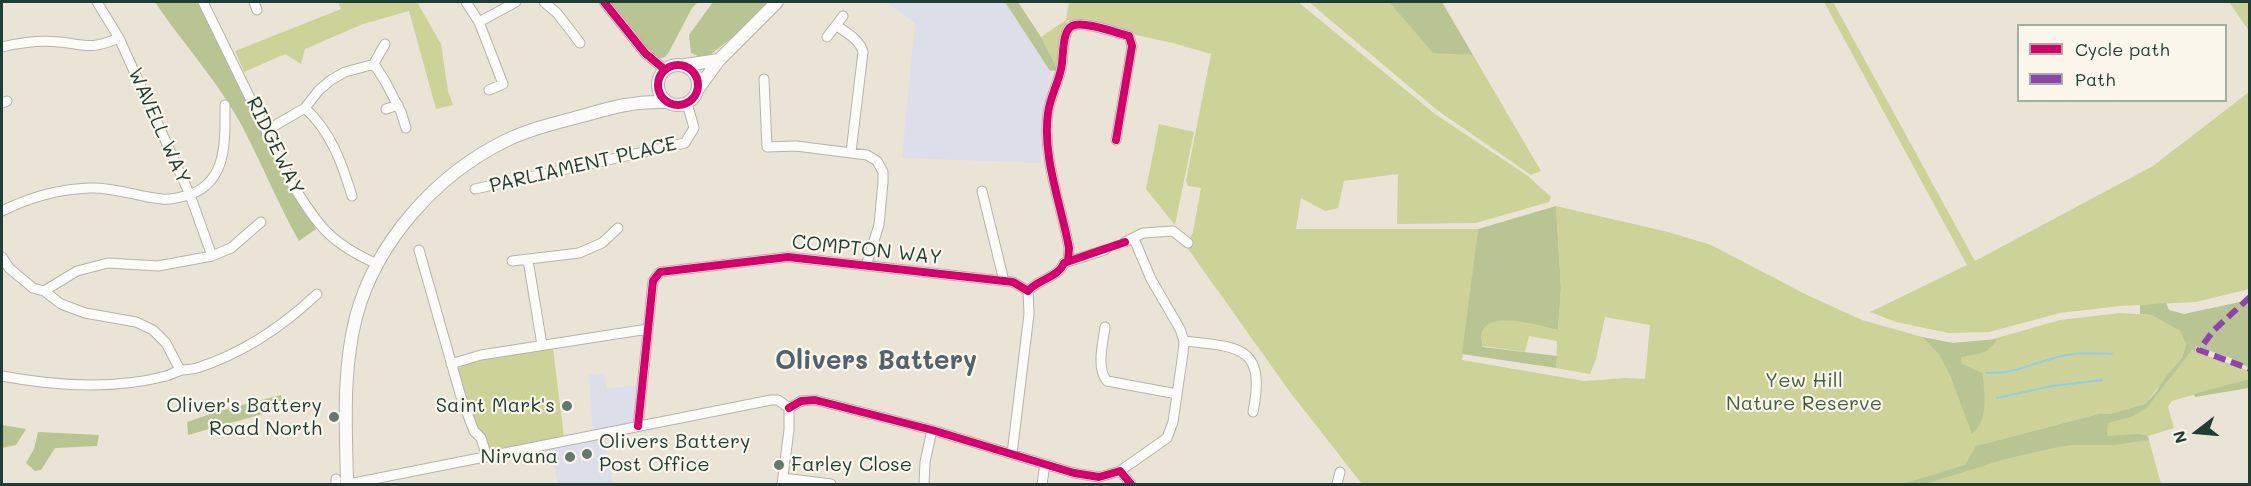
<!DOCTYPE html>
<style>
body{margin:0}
#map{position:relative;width:2251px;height:486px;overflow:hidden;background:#eae4d6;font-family:Mali,sans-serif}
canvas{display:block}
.frame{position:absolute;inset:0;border:3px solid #1f3d34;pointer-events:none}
.legend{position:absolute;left:2017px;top:24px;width:210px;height:78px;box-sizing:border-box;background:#fbf7ec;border:2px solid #a3ada2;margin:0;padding:8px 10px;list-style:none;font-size:18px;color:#1f3d34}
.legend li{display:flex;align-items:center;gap:12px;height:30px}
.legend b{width:30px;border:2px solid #a3ada2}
.north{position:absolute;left:2167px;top:402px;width:60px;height:60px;-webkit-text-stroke:4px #fbf7ec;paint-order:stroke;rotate:254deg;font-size:16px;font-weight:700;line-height:24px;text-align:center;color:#1f3d34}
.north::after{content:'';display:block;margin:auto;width:21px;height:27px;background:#1f3d34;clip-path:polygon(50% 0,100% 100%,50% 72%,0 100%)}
</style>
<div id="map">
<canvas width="2251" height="486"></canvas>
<div class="frame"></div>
<ul class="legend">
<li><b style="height:8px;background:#d6006c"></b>Cycle path</li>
<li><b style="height:8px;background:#8e44ad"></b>Path</li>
</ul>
<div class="north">N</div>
</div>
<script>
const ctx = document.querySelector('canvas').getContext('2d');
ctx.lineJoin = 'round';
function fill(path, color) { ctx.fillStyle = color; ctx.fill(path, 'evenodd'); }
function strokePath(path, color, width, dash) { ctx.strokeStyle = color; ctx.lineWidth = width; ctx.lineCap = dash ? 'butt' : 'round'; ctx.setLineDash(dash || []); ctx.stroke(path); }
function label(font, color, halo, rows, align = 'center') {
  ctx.font = font + ' Mali,sans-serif'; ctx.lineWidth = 4.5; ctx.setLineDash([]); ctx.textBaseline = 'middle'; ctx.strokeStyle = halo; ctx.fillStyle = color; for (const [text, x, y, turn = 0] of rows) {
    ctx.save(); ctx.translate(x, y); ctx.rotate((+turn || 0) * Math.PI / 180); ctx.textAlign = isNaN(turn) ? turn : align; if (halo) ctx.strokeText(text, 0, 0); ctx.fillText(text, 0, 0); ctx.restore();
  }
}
fill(new Path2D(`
 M886,2H1005L1050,71L1041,163L902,158L915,23Z
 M604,374L607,389L638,385L634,421L632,424L593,431L589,375Z
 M604,437L613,484H558L550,448Z`), '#dcdee9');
fill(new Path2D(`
 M338,2H417L441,44L448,91L453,105L436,109L409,11L363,24L305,49L301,64L285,54L244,72L235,51L341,9Z
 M1069,2H1298L1435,114L1528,176L1551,197L1549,202L1476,223L1397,224L1398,174L1344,181L1338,208L1325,211L1301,198L1296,229H1478L1462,360L1584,381L1625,378L1645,379L1650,325L1605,317L1596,359L1590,374L1556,368L1557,341L1529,336L1525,352L1483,346C1473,301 1538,327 1558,330L1561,288L1556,206L1668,232L1711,245L1807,295L1862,320L1922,337L1953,343L1990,340L2060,320L2120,313L2151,315L2180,331L2186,344L2182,358L2145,404L2109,414H2098L1976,446L2134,416L2148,407L2192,350L2249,371V379L2172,401L2168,407L2174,428L2148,436L2161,484H1362L1290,392L1186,246L1193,232L1201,188L1188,186L1186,181L1211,54L1173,43L1067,20L1058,70L1041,37L1066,20Z
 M1309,2H1389L1433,52L1473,55L1541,171L1531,175L1437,110Z
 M1824,2H1833L1975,261L2153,166L2249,92V289L2196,302L2120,306L2060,313L1989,332L1949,333L1896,322L1870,312L1967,265Z
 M2229,2H2249V31Z
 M1159,124L1194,132L1175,225L1146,189Z
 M553,349L564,437L490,452L476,428L456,373L460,367L473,361Z`), '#ccd298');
fill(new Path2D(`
 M155,2H197L236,77L278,168L316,229L299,241C278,204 262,164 242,126C218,81 183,44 155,2Z
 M609,2H698L692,8L669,52L665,57L659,59L643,46Z
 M713,2H767L749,24L705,59L691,53L689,35Z
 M1005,2H1018L1041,37L1058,70L1050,71Z
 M1389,2H1442L1473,55L1433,53Z
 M1556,206L1561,288L1558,330C1539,326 1471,303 1483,347L1557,356L1556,368L1462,354L1478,229Z
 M2249,300V368L2231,358L2196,346L2195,351L2192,350L2148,407L2134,416L2108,423L2107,436L2139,434L2147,436L2149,440L2114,445H2071L2058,447L2005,459L1925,484H1902L1965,465L1976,446L2098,414H2109L2145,404L2156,392L2164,379L2182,358L2186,344L2180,331L2151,315L2140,314V305L2166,303L2169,310L2184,314Z
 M1922,337L1953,343L1997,339C1987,356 1978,353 1961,357L1962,364L1982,373L1983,378C1985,398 1988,420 1972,434L1950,375L1939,354Z
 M2249,379V388L2195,397L2194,394Z
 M281,395L284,408L188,435L187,422L219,411Z
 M2,425L26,429L16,445L2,448Z
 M38,432L99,435L97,446L55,448L41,470L35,471L26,463L34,449Z`), '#b8c492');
strokePath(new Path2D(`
 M1986,373C2015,374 2024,366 2051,359C2071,352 2091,353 2112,354
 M1997,398L2052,386L2102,380`), '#92cde4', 2);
const minor = new Path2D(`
 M97,2L119,38L190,195L212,256
 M203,2L291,182C318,226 330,243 377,264
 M254,2L257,10
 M466,2L479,22L503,84L489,90
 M544,2L557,13L580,43
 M604,2L645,53L664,69
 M479,22L516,2
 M837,26C847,33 860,40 863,52L851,152
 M827,37L843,16
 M2,47C19,43 40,40 59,42C88,45 90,50 119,38
 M373,65L385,44
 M764,79L767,147L796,146L867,155L877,161L883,172V182L879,225L866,266
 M2,103L7,101
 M305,108C331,132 342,163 352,196
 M386,109L398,105
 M267,130L305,108L319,90L331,80L345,72L371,65L376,67L385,81L401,112L406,128
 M475,189L685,143L694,128L687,103
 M982,191L1004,281
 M2,211C28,198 60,189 90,188C115,187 138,197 162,199C170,200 177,198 185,196C228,185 225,141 225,105
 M1125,242L1143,233L1173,231L1188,243
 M419,250L461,397L474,431L481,438L487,457
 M2,257L9,268L33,288L44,291L61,304L85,313L136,322L153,330L166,343L180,370
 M528,260L542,345
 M512,261L579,253L602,243L618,228
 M1064,263L1068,261L1069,248C1061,204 1042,157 1048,113C1050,97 1058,84 1061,69C1064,58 1061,32 1072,26C1082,20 1117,33 1129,36L1132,46L1116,140
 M44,291L77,271L108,263L158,266L212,256L231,248L261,222
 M1105,327C1103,343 1096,368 1107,381L1177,394
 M1184,341C1240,347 1266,346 1253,412
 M451,364L481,355L648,329
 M2,376C55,386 113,390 166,376C171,375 174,372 179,371C184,369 191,370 197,368C244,353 282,327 317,294
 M789,408L801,401L815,400L932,430L1074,473L1099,477L1120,471L1131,484
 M638,426L653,281L660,272L788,257L1013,282L1028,291C1037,280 1059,277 1064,263L1105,250
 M1012,454L1029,314L1028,291
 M1120,471L1167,438L1173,422L1183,353L1184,341L1180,329L1151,279L1134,239
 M783,478L831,484
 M336,484V479
 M349,484L771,400H778L789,408
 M782,484L789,430V408
 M924,484L925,462L932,430
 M1042,484L1045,464
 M1337,484L1340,472`);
const major = new Path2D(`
 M658 85a20 20 0 1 1 40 0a20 20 0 1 1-40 0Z
 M685,65L719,60
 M698,89L719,60L777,2
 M347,484C346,429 342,372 356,317C376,242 436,175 505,141C529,129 556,123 582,116C613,107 634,101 667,102`);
strokePath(minor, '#b5b4ab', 11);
strokePath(major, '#b5b4ab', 14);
strokePath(minor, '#fcfbf9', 9);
strokePath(major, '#fcfbf9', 12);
strokePath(new Path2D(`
 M2250,297L2214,330L2199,350L2250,369`), '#8e44ad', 6, [12, 6]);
strokePath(new Path2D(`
 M604,2L645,53L664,69
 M658 85a20 20 0 1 1 40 0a20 20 0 1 1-40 0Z
 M1064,263L1068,261L1069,248C1061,204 1042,157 1048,113C1050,97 1058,84 1061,69C1064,58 1061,32 1072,26C1082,20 1117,33 1129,36L1132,46L1116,140
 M789,408L801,401L815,400L932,430L1074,473L1099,477L1120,471L1131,484
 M638,426L653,281L660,272L788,257L1013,282L1028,291C1037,280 1059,277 1064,263L1125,242`), '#d6006c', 8);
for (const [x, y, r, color] of [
 [567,406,6,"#66776d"],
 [334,417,6,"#66776d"],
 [587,454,6,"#66776d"],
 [570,457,6,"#66776d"],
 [779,465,6,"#66776d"]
]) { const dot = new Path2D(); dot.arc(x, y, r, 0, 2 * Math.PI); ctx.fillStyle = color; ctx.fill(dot); strokePath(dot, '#fbf7ec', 2); }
label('20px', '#1f3d34', '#fbf7ec', [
 ["WAVELL WAY",159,126,66],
 ["RIDGEWAY",275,146,64],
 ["PARLIAMENT PLACE",583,165,-13],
 ["COMPTON WAY",867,250,6]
]);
label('20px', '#445f40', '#fbf7ec', [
 ["Yew Hill",1804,381],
 ["Nature Reserve",1804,404]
]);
label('20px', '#1f3d34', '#fbf7ec', [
 ["Oliver's Battery",322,406],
 ["Road North",322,429],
 ["Saint Mark's",555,406],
 ["Olivers Battery",599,442,"left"],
 ["Post Office",599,465,"left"],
 ["Nirvana",558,457],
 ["Farley Close",791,465,"left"]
], 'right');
label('bold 26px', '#53626d', '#fbf7ec', [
 ["Olivers Battery",876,361]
]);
</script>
